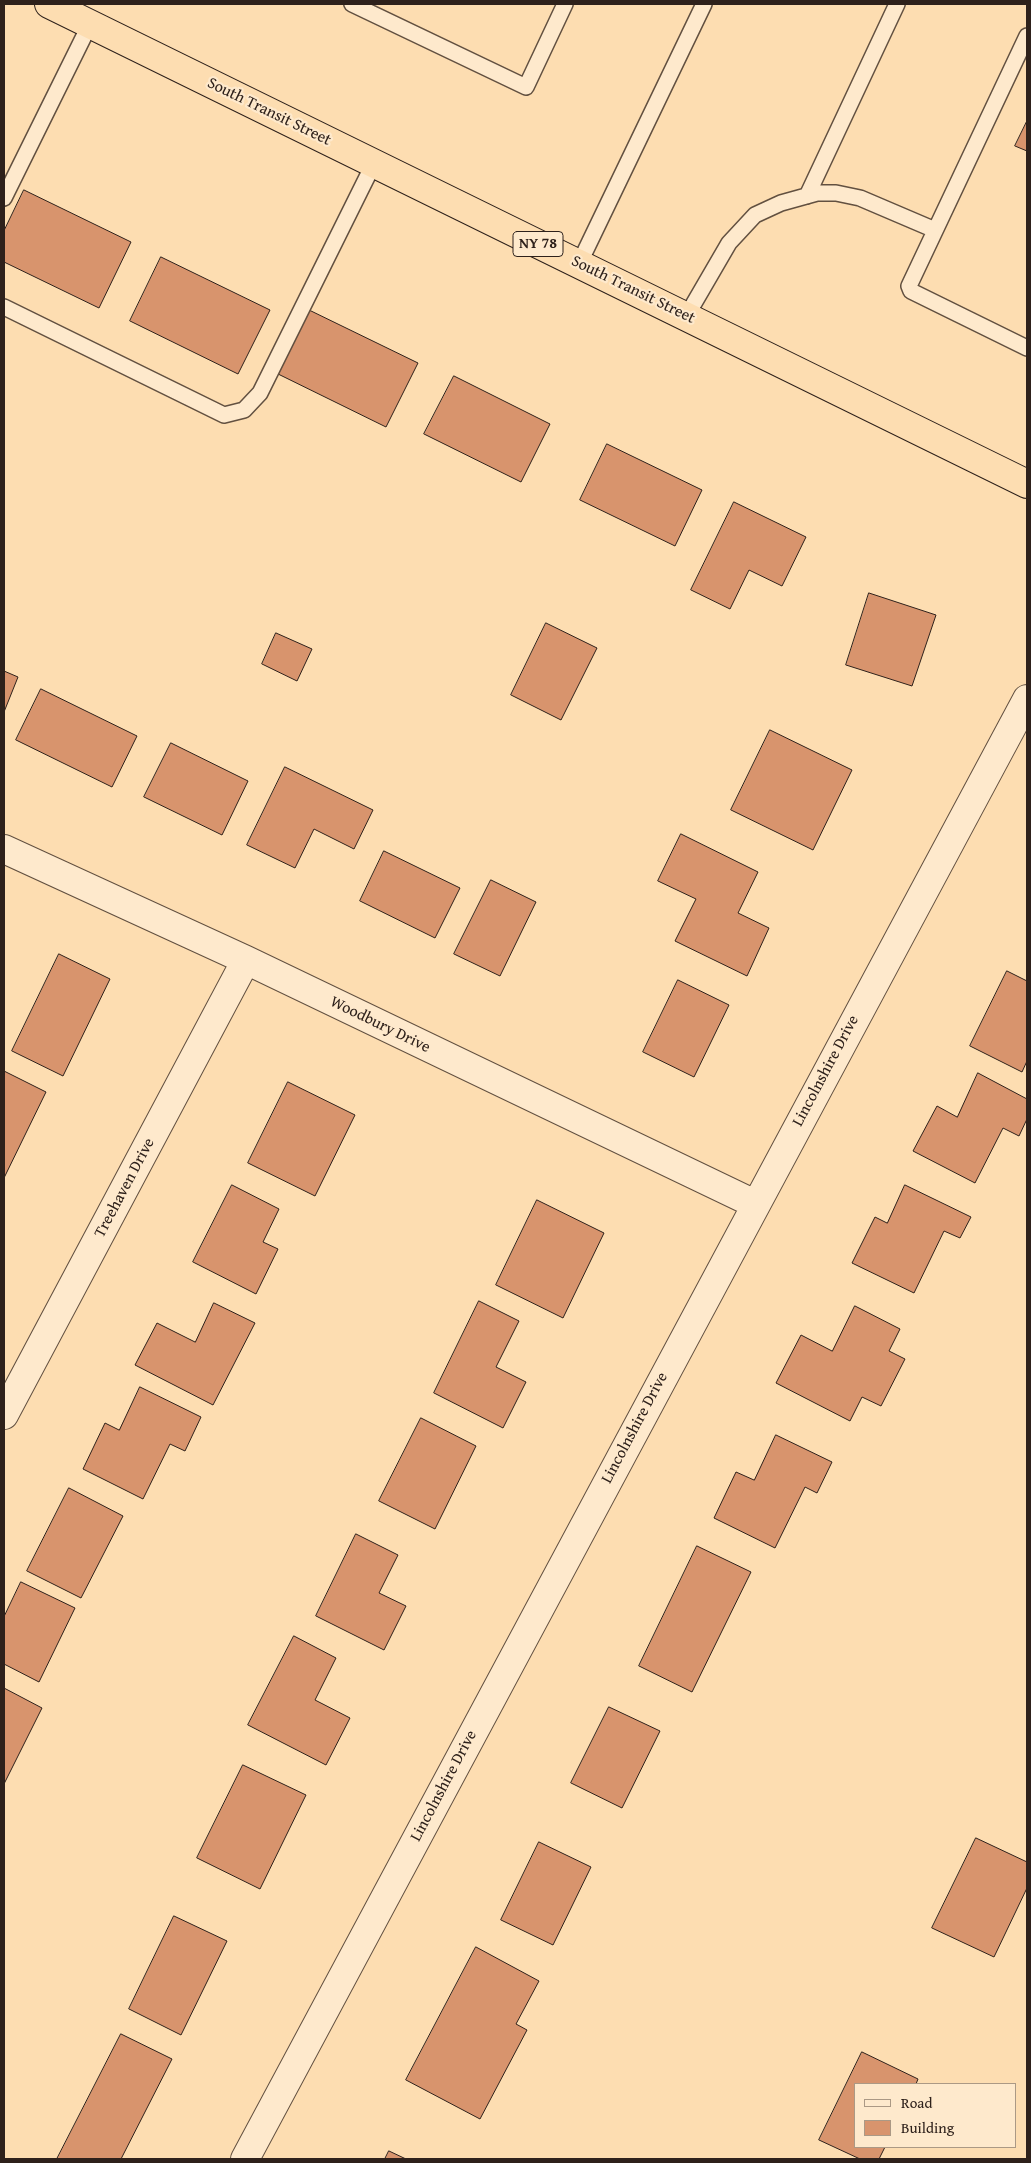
<!DOCTYPE html>
<style>
body{margin:0}
#map{position:relative;width:1031px;height:2163px;overflow:hidden;background:#fdddb1;font-family:"Gentium Book Plus",serif}
canvas{display:block}
.frame{position:absolute;inset:0;border:5px solid #2e211b;pointer-events:none}
.legend{position:absolute;left:854px;top:2083px;width:162px;height:65px;box-sizing:border-box;background:#fee9cc;border:1px solid #ab9985;margin:0;padding:6px 9px;list-style:none;font-size:15px;color:#2e211b}
.legend li{display:flex;align-items:center;gap:10px;height:25px}
.legend b{width:25px;border:1px solid #ab9985}
</style>
<div id="map">
<canvas width="1031" height="2163"></canvas>
<div class="frame"></div>
<ul class="legend">
<li><b style="height:6px;background:#fee9cc"></b>Road</li>
<li><b style="height:14px;background:#d8946d"></b>Building</li>
</ul>
</div>
<script>
const ctx = document.querySelector('canvas').getContext('2d');
ctx.lineJoin = 'round';
function fill(path, color) { ctx.fillStyle = color; ctx.fill(path, 'evenodd'); }
function strokePath(path, color, width, dash) { ctx.strokeStyle = color; ctx.lineWidth = width; ctx.lineCap = dash ? 'butt' : 'round'; ctx.setLineDash(dash || []); ctx.stroke(path); }
function label(font, color, halo, rows, align = 'center') {
  ctx.font = font + ' "Gentium Book Plus",serif'; ctx.lineWidth = 4.5; ctx.setLineDash([]); ctx.textBaseline = 'middle'; ctx.strokeStyle = halo; ctx.fillStyle = color; for (const [text, x, y, turn = 0] of rows) {
    ctx.save(); ctx.translate(x, y); ctx.rotate((+turn || 0) * Math.PI / 180); ctx.textAlign = isNaN(turn) ? turn : align; if (halo) ctx.strokeText(text, 0, 0); ctx.fillText(text, 0, 0); ctx.restore();
  }
}
const building = new Path2D(`
 M1027,121V151L1015,146Z
 M24,190L131,242L99,308L4,262V231Z
 M161,257L270,310L238,374L130,321Z
 M307,309L418,363L386,427L276,373Z
 M454,376L550,424L521,482L424,434Z
 M607,444L702,490L675,546L580,500Z
 M734,502L806,537L782,586L749,570L730,609L691,590Z
 M869,593L936,615L912,686L846,665Z
 M546,623L597,648L561,720L511,695Z
 M276,633L312,649L297,681L262,664Z
 M4,671L18,677L4,712Z
 M41,689L137,736L112,787L16,740Z
 M770,730L852,770L813,850L731,810Z
 M171,743L248,781L222,835L144,797Z
 M285,767L373,810L354,849L314,829L295,868L247,845Z
 M681,834L758,872L738,913L769,928L747,976L675,941L696,899L658,881Z
 M384,851L460,888L435,938L360,901Z
 M491,880L536,902L500,976L454,954Z
 M59,954L110,979L63,1076L12,1051Z
 M1007,971L1027,981V1061L1022,1072L970,1046Z
 M678,980L729,1005L694,1077L643,1052Z
 M4,1071L46,1092L4,1178Z
 M978,1073L1027,1099V1119L1019,1136L1003,1128L975,1183L913,1151L937,1106L957,1117Z
 M288,1082L355,1115L315,1196L248,1163Z
 M232,1185L279,1209L263,1242L278,1249L256,1294L193,1262Z
 M905,1185L971,1217L960,1238L944,1231L914,1293L852,1263L875,1217L887,1223Z
 M537,1200L604,1233L563,1318L496,1285Z
 M479,1301L519,1321L496,1367L526,1382L503,1428L434,1393Z
 M214,1303L255,1323L213,1405L135,1365L157,1323L195,1342Z
 M855,1306L900,1329L889,1351L905,1359L881,1406L862,1397L850,1421L776,1383L801,1335L832,1351Z
 M140,1387L201,1417L185,1451L170,1444L143,1499L83,1469L105,1423L119,1430Z
 M421,1418L476,1446L435,1529L379,1501Z
 M776,1435L832,1462L817,1493L805,1487L775,1548L714,1518L736,1472L754,1480Z
 M69,1488L123,1516L81,1598L27,1571Z
 M356,1534L398,1555L379,1593L406,1606L384,1650L316,1616Z
 M697,1546L751,1572L692,1692L639,1666Z
 M21,1582L75,1608L39,1682L4,1664V1617Z
 M294,1636L336,1658L315,1700L350,1718L326,1765L248,1725Z
 M4,1688L42,1708L4,1784Z
 M609,1707L660,1731L622,1808L571,1783Z
 M243,1765L306,1795L260,1889L197,1858Z
 M976,1838L1027,1862V1888L994,1957L932,1928Z
 M539,1842L591,1867L553,1945L501,1920Z
 M174,1916L227,1941L181,2035L129,2009Z
 M476,1947L539,1981L516,2024L527,2030L480,2119L406,2080Z
 M121,2034L172,2059L121,2159H57Z
 M862,2052L918,2079L916,2084H855V2147H885L879,2159H860L819,2140Z
 M389,2151L406,2159H385Z`);
fill(building, '#d8946d');
strokePath(building, '#2e211b', 1);
const service = new Path2D(`
 M352,4L526,87L565,4
 M1027,36L909,286L911,291L1027,348
 M807,196L897,4
 M4,198L90,24
 M579,264L704,4
 M4,307L224,415L244,410L260,393L374,163
 M686,317L729,243L755,215L781,203L817,193H836L860,198L935,230`);
const minor = new Path2D(`
 M4,849L246,960L755,1204
 M4,1415L246,960
 M245,2159L1027,699`);
const trunk = new Path2D(`
 M49,4L1027,484`);
strokePath(service, '#625040', 18);
strokePath(minor, '#625040', 30);
strokePath(trunk, '#2e211b', 30);
strokePath(service, '#fee9cc', 15);
strokePath(minor, '#fee9cc', 28);
strokePath(trunk, '#fdddb1', 28);
for (const [x, y, w] of [
 [538,244,50]
]) { const box = new Path2D(); box.roundRect(x - w / 2, y - 12.5, w, 25, 4); ctx.fillStyle = '#fee9cc'; ctx.fill(box); strokePath(box, '#2e211b', 1); }
label('bold 15px', '#2e211b', null, [
 ["NY 78",538,244]
]);
label('16px', '#2e211b', '#fee9cc', [
 ["South Transit Street",269,112,26],
 ["South Transit Street",633,290,26],
 ["Woodbury Drive",380,1025,26],
 ["Lincolnshire Drive",826,1071,-62],
 ["Treehaven Drive",125,1188,-62],
 ["Lincolnshire Drive",635,1428,-62],
 ["Lincolnshire Drive",444,1786,-62]
]);
</script>
